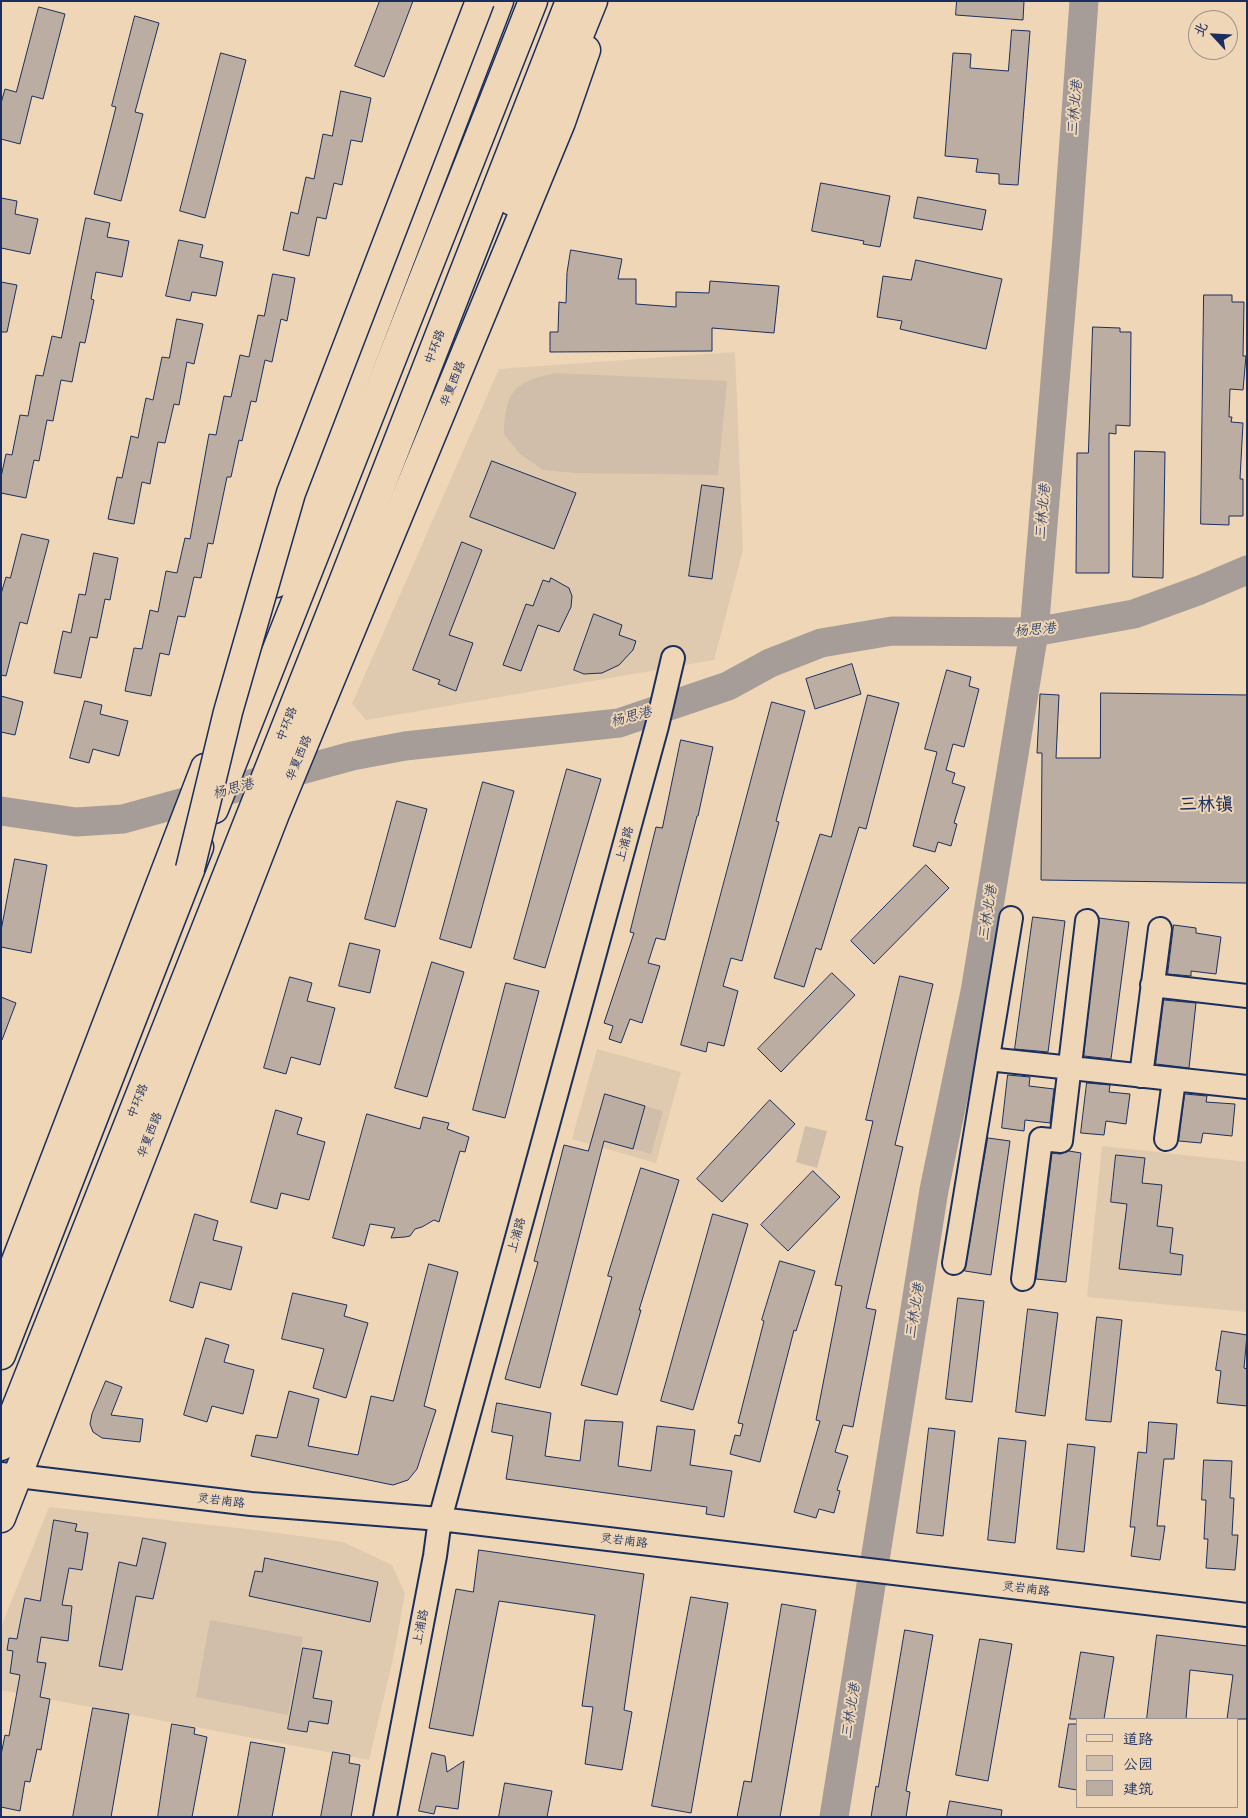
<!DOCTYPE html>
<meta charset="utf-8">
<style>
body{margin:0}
#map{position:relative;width:1248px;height:1818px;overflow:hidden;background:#efd6b7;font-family:"Playpen Sans","LXGW WenKai TC",sans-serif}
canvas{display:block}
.frame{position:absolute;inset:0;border:2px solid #1b2f5e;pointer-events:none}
.legend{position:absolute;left:1076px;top:1718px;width:162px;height:90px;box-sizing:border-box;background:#efd6b7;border:1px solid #9a9393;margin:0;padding:6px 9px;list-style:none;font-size:15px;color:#1b2f5e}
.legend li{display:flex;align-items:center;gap:10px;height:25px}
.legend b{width:25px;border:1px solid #9a9393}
.north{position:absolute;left:1188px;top:10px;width:50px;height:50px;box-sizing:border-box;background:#efd6b7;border:1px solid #9a9393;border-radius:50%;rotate:295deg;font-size:14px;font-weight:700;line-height:20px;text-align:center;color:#1b2f5e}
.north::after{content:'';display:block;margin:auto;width:18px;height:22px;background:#1b2f5e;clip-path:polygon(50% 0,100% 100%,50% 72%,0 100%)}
</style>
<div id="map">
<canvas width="1248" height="1818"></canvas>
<div class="frame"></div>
<ul class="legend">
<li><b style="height:6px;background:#efd6b7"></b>道路</li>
<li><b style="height:14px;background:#d0beaa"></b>公园</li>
<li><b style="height:14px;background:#bbada1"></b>建筑</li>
</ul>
<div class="north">北</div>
</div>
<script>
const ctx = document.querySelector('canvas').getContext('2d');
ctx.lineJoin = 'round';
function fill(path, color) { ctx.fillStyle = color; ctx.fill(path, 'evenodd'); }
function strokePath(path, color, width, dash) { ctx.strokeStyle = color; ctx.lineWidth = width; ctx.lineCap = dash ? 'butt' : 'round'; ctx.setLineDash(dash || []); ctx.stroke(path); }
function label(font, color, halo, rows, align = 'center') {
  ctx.font = font + ' "Playpen Sans","LXGW WenKai TC",sans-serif'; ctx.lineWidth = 4; ctx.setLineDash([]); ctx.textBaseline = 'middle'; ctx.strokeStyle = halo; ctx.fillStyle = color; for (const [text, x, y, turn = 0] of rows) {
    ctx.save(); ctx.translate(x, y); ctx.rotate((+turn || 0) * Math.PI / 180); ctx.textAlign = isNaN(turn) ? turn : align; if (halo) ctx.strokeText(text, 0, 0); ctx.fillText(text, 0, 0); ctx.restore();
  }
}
fill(new Path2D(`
 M735,352L743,550L714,660L366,720L352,704L499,369Z
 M597,1049L681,1072L656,1163L572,1139Z
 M1102,1146L1247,1162V1312L1087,1297Z
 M49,1507L264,1531L343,1542L392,1565L405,1593L393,1659L369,1760L1,1690V1627Z`), '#dfcab0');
fill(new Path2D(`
 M555,373L727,381L718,475L574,473L543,470L520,454L504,434C506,390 513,383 555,373Z
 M645,1106L663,1111L651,1154L633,1149Z
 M805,1126L827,1131L817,1168L796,1162Z
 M210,1620L303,1637L288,1715L196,1697Z`), '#d0beaa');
strokePath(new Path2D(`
 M1,811L76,822L123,819L352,756L405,746L619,723L728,686L770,663L821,643L892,631L1034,632L1134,614L1200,590L1247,570
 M834,1817L934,1190L975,992L1034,632L1067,238L1084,1`), '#a69d98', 29);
const building = new Path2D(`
 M380,1H413L384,77L355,66Z
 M957,1H1024L1023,20L956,15Z
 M39,7L65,14L43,99L32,96L20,144L1,139V103L5,89L16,92Z
 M135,16L159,23L135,112L143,114L121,201L94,194L116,107L112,106Z
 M1012,30L1030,31L1018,185L999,184V174L976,172L978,159L945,156L953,53L971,54L970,68L1008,71Z
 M221,53L246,60L205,218L180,211Z
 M341,91L371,98L362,142L351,140L342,185L334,183L326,219L317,217L309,256L283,250L291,212L298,214L306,177L314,179L323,134L332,136Z
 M821,183L890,196L880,247L863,244L864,241L812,231Z
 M918,197L986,210L982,230L914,218Z
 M1,198L17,201L15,214L38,219L30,254L1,248Z
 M86,218L110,223L107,237L129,241L122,277L96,272L91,299L94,300L85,343L80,342L72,382L61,380L53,421L47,420L39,461L34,460L26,498L1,493V477L6,454L12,455L20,415L28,416L36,375L43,376L52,336L61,338Z
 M179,240L203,245L200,257L223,262L216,296L192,292L190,301L166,296Z
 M571,250L622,259L618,279H636V304L676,307V292L709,293L710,281L779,286L774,333L712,328V351L550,352V332H558L559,302L566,303L567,273Z
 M916,260L1002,279L986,349L900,329L902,321L877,317L883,276L911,280Z
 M273,274L295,278L287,321L281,319L272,362L265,360L256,402L251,401L242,441L239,440L231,477H227L213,544L208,543L201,578L194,577L185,617L178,616L169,655L160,653L151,696L125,691L134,648L142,649L150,610L158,612L166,571L177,573L185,538L190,539L209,434L216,435L224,396L231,397L240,355L249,357L258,315L264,316Z
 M1,282L17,285L7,332H1Z
 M1204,295H1232V302H1244L1243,356H1246L1243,390L1230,389L1229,417H1232L1231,422L1243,423L1240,479H1243V516H1229V525L1201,524Z
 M177,319L203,324L194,364L187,362L179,405L174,404L165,443L158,442L150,484L142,482L134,524L108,519L117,477L122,478L131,436L138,438L146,398L153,400L162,357L169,358Z
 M1093,327L1120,328V332H1131L1130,426L1116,425V434L1109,433V573H1076L1077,453H1088Z
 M1135,451L1165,452L1163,578L1133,577Z
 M492,461L576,493L554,549L470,517Z
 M702,485L724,488L712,579L689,576Z
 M22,534L49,540L27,624L20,622L6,676L1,675V594L6,577L10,578Z
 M462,542L482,550L449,635L473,643L456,691L438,684L440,680L413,670Z
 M94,553L118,558L110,600L105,599L97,638L90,637L81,678L54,673L63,631L71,633L79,594L85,595Z
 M551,578L569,588L572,596L571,607L559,632L538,625L521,671L503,665L526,604L533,606L543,580L549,582Z
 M594,614L622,625L619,635L636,641L633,650L619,665L602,673L584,674L574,670Z
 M852,664L861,694L815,709L806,679Z
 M947,670L971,677L969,686L979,689L964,747L953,744L946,770L955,773L952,783L965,787L954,823L957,824L951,846L938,842L935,852L913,846L937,752L925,749Z
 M1101,693L1247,695V883L1041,880L1042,753H1037L1040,694L1059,695L1056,758H1100Z
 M868,695L899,703L866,829L859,827L821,950L816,948L804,987L774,978L820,834L831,837Z
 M1,696L23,702L15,735L1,732Z
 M85,701L102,705L100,714L128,721L119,756L93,749L89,763L70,758Z
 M772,702L805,711L776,821L779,822L742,961L731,958L723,986L738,991L724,1046L708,1042L706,1052L681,1045Z
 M681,740L713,747L698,816H697L665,940L656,938L648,963L660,966L649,1001L642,1023L630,1019L621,1043L609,1039L613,1026L604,1023L634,933L630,932L656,827L662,828Z
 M567,769L601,779L545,968L514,959Z
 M483,782L514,791L471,948L440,939Z
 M397,801L427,809L395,927L365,919Z
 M15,859L47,865L31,953L1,947V931Z
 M926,865L949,888L874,964L851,941Z
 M1033,917L1065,921L1048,1052L1015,1049Z
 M1099,918L1129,922L1111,1059L1084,1056Z
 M1174,925L1196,928V933L1221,937L1216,974L1191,971V976L1168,974Z
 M350,943L380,950L370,993L339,986Z
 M432,962L464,972L427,1097L395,1088Z
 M832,973L855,995L781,1072L758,1049Z
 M900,976L933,984L895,1145L903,1147L866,1308L876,1310L853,1427L843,1425L835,1452L848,1456L837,1490L840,1491L834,1513L819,1509L816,1518L794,1512L820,1421L816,1420L842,1286L835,1285L873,1121L866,1120Z
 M290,977L312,983L307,1001L335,1008L320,1065L291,1057L286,1074L264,1068Z
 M506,983L539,991L505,1118L473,1110Z
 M1,997L16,1003L2,1040H1Z
 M1164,1000L1196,1003L1189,1068L1156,1064Z
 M1008,1075L1030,1077L1029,1086L1054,1089L1050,1123L1025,1120L1024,1131L1002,1128Z
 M1087,1083L1110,1085L1109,1092L1130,1094L1126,1124L1106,1121L1104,1135L1081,1133Z
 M605,1094L645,1106L633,1149L604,1141L540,1388L505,1379L538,1262L534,1261L564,1145L588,1151Z
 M1185,1094L1207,1096L1206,1102L1235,1104L1232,1136L1203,1133L1201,1143L1179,1141Z
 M770,1100L795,1124L722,1202L697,1179Z
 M276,1110L302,1118L297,1134L325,1142L309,1200L281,1193L277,1209L251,1202Z
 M367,1114L420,1129L423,1117L449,1123L447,1129L469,1137L465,1152L460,1151L439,1222L434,1220L422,1227L415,1229L410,1236L405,1237L391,1238L395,1228L370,1224L364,1246L333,1238Z
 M988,1138L1010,1141L991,1275L965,1271Z
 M1069,1151L1081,1153L1066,1282L1036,1279L1052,1153L1060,1154Z
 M1116,1155L1145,1158L1142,1183L1162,1185L1157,1226L1173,1228L1170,1253L1183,1255L1181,1275L1119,1269L1127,1204L1111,1202Z
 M641,1168L679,1180L639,1310H641L617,1395L581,1385L612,1277L608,1276Z
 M813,1171L840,1197L788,1251L761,1225Z
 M195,1214L218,1221L213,1240L242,1247L231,1290L200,1282L193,1308L170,1301Z
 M713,1214L748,1224L693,1410L661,1401Z
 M780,1261L815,1271L796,1331L794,1330L760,1462L730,1454L735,1435L740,1436L743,1424L738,1423L764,1321L762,1320Z
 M429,1264L458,1272L424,1406L436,1410L417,1469L408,1480L393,1485L251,1456L256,1435L277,1438L289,1391L319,1399L308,1446L358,1455L371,1396L393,1401Z
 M293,1293L347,1305L344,1316L368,1323L346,1398L313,1388L324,1349L282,1339Z
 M958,1298L984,1301L972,1402L946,1399Z
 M1028,1309L1058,1313L1045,1416L1016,1412Z
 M1097,1317L1122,1320L1111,1422L1086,1420Z
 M1222,1331L1247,1335L1244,1368L1247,1369V1406L1217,1403L1221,1371L1216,1370Z
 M206,1338L229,1345L224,1362L254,1370L243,1414L212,1406L207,1422L184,1415Z
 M106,1381L122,1387L111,1415L143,1419L140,1442L102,1438L93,1432L90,1424L92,1414Z
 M497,1403L551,1413L545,1456L580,1461L585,1420L623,1422L618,1466L651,1471L657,1426L695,1430L690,1465L732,1471L724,1517L706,1514L707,1507L506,1479L513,1436L492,1432Z
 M1149,1422L1177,1424L1174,1459H1164L1157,1526H1165L1160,1560L1131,1556L1135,1527H1130L1138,1452L1146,1453Z
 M929,1428L955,1431L943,1536L917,1533Z
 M999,1438L1026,1441L1015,1543L988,1540Z
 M1068,1444L1095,1447L1084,1552L1057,1549Z
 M1204,1460L1232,1461L1230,1498H1234L1232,1535H1238L1235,1570L1206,1568L1208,1539H1204L1206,1500H1202Z
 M54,1520L77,1524L75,1531L88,1533L82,1570L69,1568L62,1605L72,1606L68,1641L41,1637L37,1662L46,1663L40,1697L50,1699L41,1750L37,1749L30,1782L25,1781L20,1811L1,1807V1755L5,1735L9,1736L20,1675L10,1673L13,1651L7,1650L9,1638L17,1639L25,1598L40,1601Z
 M143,1538L166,1543L153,1599L136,1596L122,1670L99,1666L119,1562L136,1566Z
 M479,1550L644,1574L624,1710L632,1712L622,1770L585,1764L593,1707L582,1706L595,1615L499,1601L473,1736L429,1728L456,1589L473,1592Z
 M265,1558L378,1582L370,1622L249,1596L255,1571L262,1572Z
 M691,1597L728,1603L691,1813L652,1806Z
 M782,1604L816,1610L780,1817H737L744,1781L751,1782Z
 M905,1630L933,1635L906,1791L910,1792L906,1817H871L876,1786L878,1787Z
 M1157,1635L1247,1646V1719H1227L1233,1675L1190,1670L1186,1719H1147Z
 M980,1639L1012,1644L988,1781L956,1775Z
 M303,1648L322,1651L313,1698L332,1701L328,1724L309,1721L307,1732L288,1729Z
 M1081,1652L1114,1657L1104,1719H1070Z
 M93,1708L129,1714L111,1817H73Z
 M172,1724L195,1728L194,1734L207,1737L192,1817H158Z
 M1069,1724H1077V1790L1059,1787Z
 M251,1742L285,1748L272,1817H238Z
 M333,1752L350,1755L349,1763L360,1765L351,1817H321Z
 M432,1753L445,1756L447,1772L464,1761L458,1809L436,1806L434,1814L419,1811Z
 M505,1783L552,1791L547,1817H499Z
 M950,1801L1002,1810L1001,1817H947Z`);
fill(building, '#bbada1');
strokePath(building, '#1b2f5e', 1);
const minor = new Path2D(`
 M1152,985L1247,996
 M988,1059L1247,1087
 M1141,1076L1160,929
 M1166,1139L1174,1080
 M954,1263L1011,918
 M1023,1279L1041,1139L1061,1141L1087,921
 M1,1474L251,1504L440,1519L1247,1615
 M385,1817L435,1556L440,1519L657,726L673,658`);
const major = new Path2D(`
 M276,583L499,1
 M1,1300L205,768
 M1,1518L275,814L561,122L586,50`);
const highway = new Path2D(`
 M512,201L593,1
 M214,809L533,1
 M1,1355L199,847
 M1,1446L344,580L570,1`);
strokePath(minor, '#1b2f5e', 26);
strokePath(major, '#1b2f5e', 31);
strokePath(highway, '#1b2f5e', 31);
strokePath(minor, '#efd6b7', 22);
strokePath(major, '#efd6b7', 28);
strokePath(highway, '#efd6b7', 28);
const highwayBridge = new Path2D(`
 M190,869L228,712L291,493L480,1`);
strokePath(highwayBridge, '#1b2f5e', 31, []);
strokePath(highwayBridge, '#efd6b7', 28);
label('12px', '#1b2f5e', '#efd6b7', [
 ["中环路",435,347,-69],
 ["华夏西路",453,384,-68],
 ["中环路",287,724,-68],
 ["华夏西路",299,758,-67],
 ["上浦路",625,844,-75],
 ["中环路",138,1101,-68],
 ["华夏西路",150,1135,-69],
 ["上浦路",517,1235,-74],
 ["灵岩南路",221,1501,7],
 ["灵岩南路",624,1541,7],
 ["灵岩南路",1026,1589,7],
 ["上浦路",421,1627,-79]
]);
label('italic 14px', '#37456a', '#efd6b7', [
 ["三林北港",1075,108,-85],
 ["三林北港",1043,512,-85],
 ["杨思港",1035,630,-5],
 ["杨思港",631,717,-15],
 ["杨思港",233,789,-15],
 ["三林北港",988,913,-81],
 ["三林北港",915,1311,-81],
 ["三林北港",851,1711,-81]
]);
label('bold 18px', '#1b2f5e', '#efd6b7', [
 ["三林镇",1206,805]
]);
</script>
